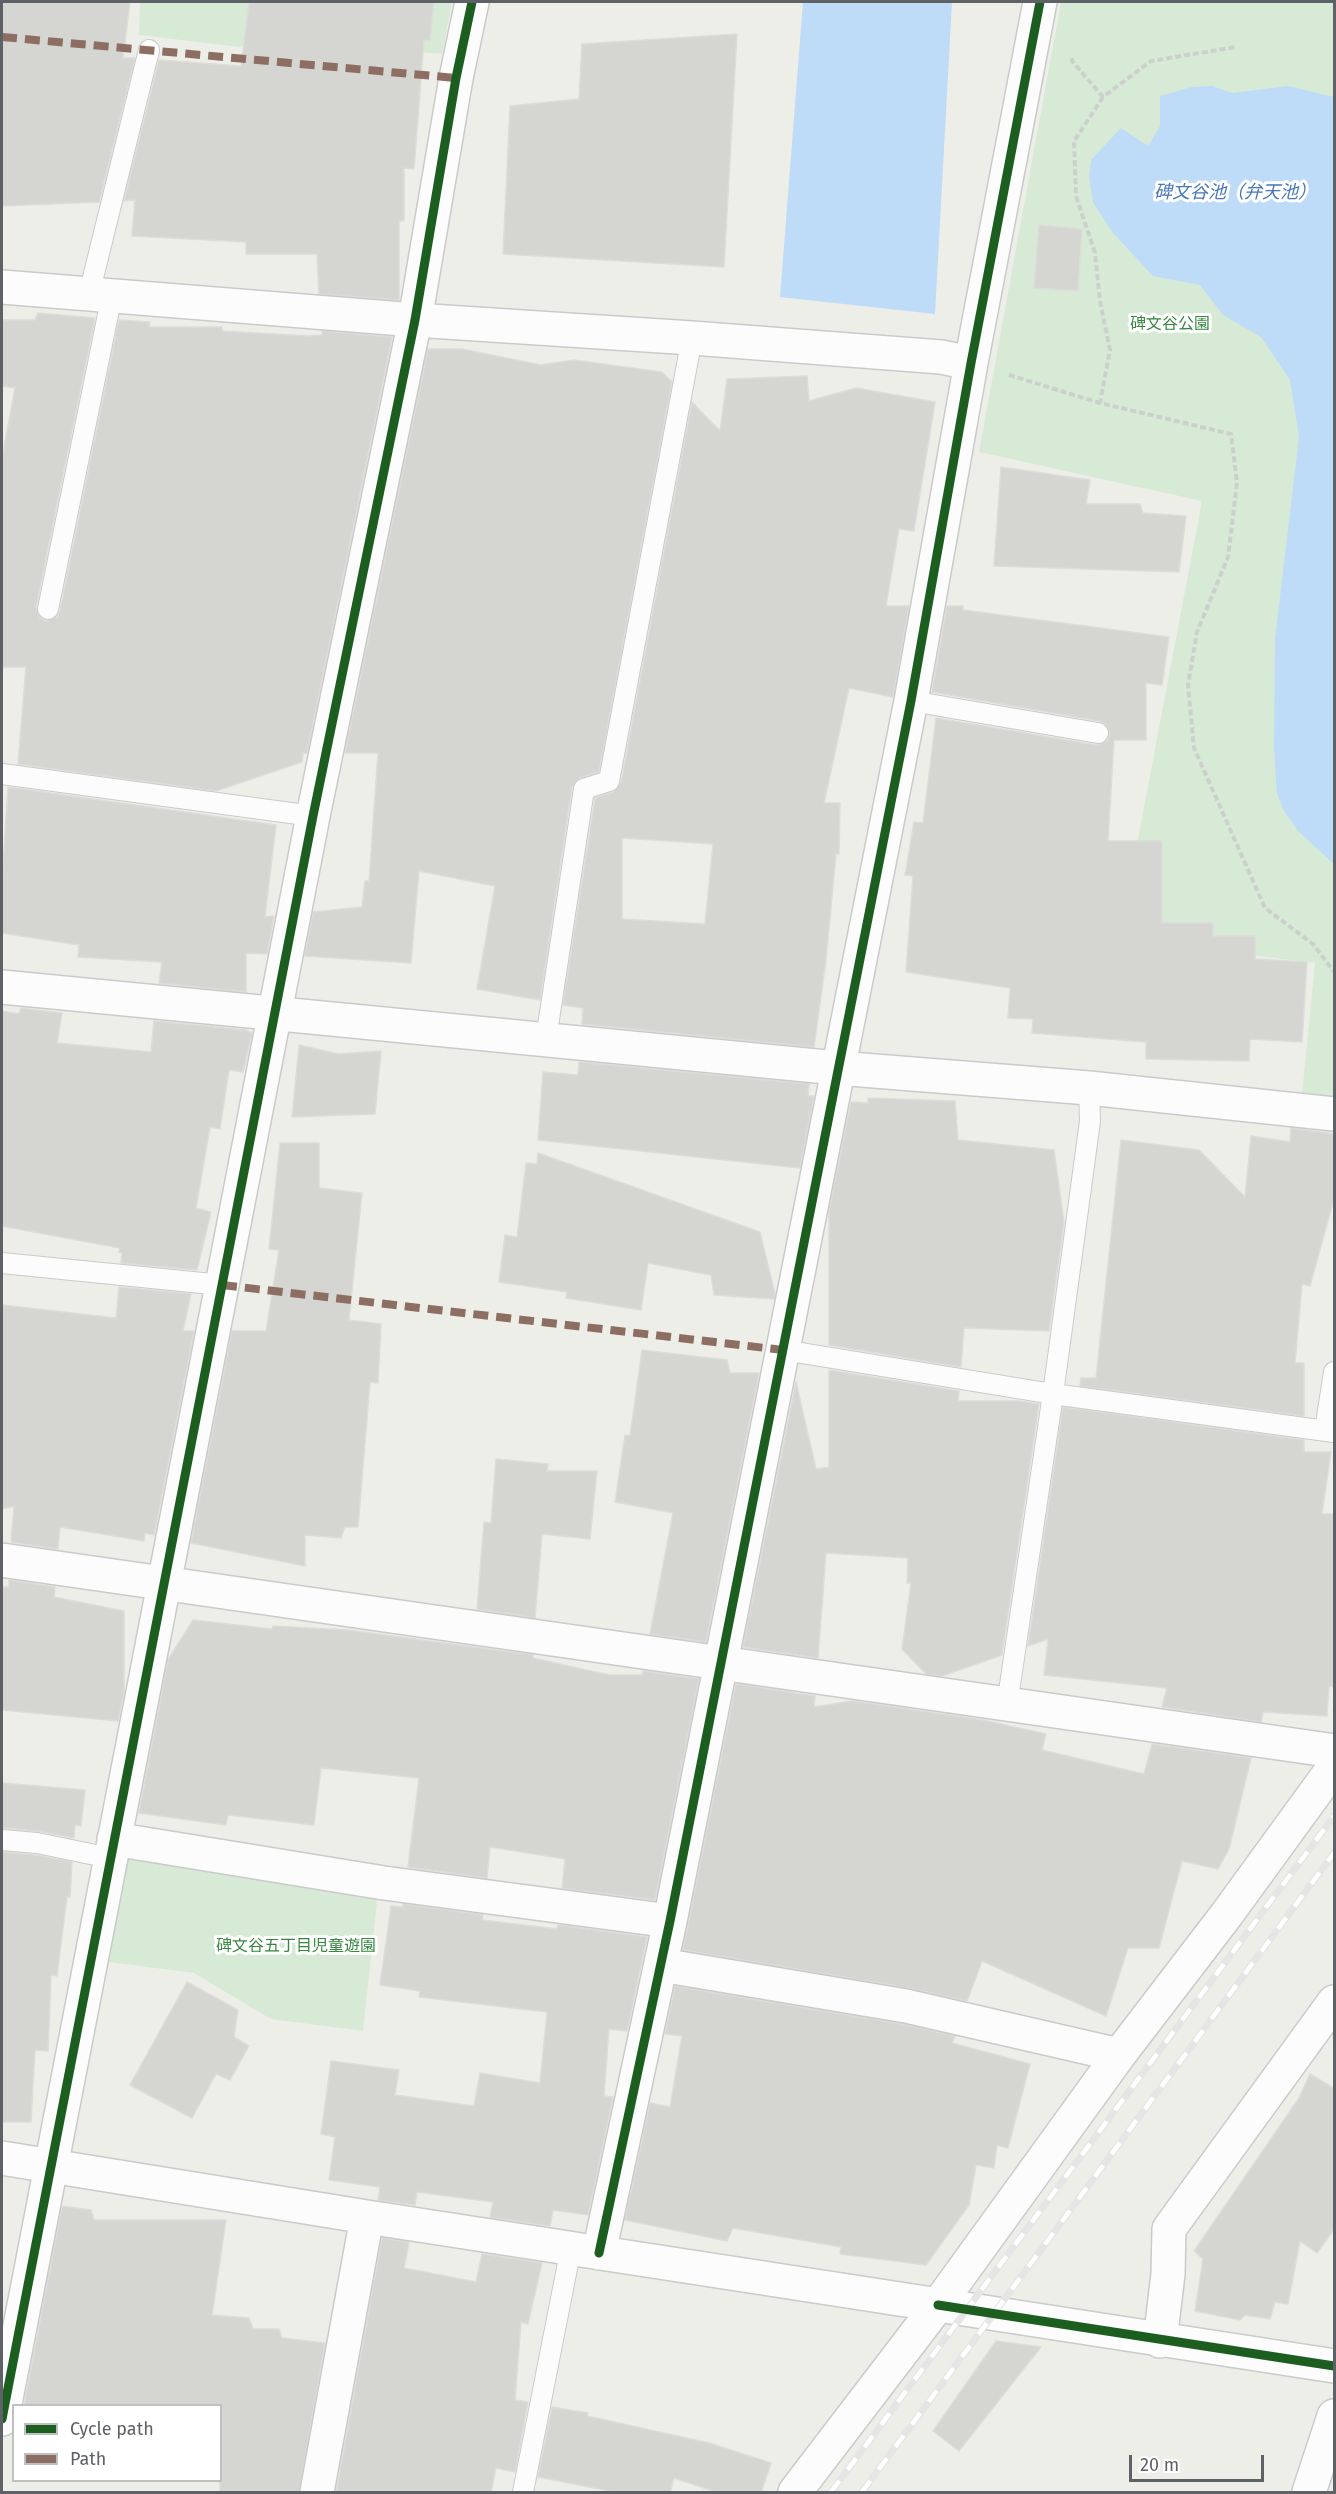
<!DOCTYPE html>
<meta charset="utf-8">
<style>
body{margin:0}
#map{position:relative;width:1336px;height:2494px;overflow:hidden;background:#eeeee9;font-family:"Fira Sans",sans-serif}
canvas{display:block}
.frame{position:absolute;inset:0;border:3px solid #5e6267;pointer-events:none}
.legend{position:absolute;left:12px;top:2404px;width:210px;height:78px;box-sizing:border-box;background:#fff;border:2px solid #bfc0c2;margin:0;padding:8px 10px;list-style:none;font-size:18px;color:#5e6267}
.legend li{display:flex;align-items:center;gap:12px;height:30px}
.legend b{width:30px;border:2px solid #bfc0c2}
.scale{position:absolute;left:1129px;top:2455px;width:135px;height:27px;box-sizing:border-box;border:3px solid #5e6267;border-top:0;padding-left:8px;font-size:18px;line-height:21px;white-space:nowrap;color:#5e6267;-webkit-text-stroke:4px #fff;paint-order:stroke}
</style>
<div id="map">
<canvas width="1336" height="2494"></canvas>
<div class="frame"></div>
<ul class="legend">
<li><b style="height:8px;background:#1b5e20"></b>Cycle path</li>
<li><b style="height:8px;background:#8d6e63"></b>Path</li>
</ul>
<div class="scale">20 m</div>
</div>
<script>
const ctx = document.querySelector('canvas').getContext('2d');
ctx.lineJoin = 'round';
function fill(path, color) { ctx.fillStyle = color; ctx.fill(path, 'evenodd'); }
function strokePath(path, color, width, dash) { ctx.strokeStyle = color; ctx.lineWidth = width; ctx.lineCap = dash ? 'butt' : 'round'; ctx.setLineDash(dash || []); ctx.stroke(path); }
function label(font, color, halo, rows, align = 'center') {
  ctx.font = font + ' "Fira Sans","Noto Sans JP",sans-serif'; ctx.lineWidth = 6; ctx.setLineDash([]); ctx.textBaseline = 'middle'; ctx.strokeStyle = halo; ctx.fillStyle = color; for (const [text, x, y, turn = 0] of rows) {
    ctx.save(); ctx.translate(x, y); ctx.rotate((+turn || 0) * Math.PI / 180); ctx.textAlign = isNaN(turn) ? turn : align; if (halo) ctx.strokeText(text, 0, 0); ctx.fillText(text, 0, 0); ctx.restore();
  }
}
fill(new Path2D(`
 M140,2H452L442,54L259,37L240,47L139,35Z
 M1061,2H1334V1106L1301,1104L1315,963L1119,939L1202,501L979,452Z
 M123,1853L379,1883L363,2031L271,2019L194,1973L101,1961Z`), '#d7ead6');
fill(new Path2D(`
 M803,2H952L935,314L780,297Z
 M1212,86L1232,93L1288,86L1334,97V864L1298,831L1284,811L1277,793L1274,748L1275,639L1299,437L1290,380L1261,337L1223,315L1200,285L1153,276L1113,233L1093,202L1089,177L1091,160L1121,128L1148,146L1160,126V96L1192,87Z`), '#bedbf8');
const building = new Path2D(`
 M2,2H130L123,58H135L99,202L2,206Z
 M249,2H434L430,41L424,40L414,169L404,168V221H399V300L319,294L317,254H246V242L132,236L135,200L124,201L159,60L241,66Z
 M737,34L724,267L503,254L510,106L579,99L582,44Z
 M1039,225L1082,229L1078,291L1034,288Z
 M38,313L95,318L36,607L40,618L46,621L57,617L60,611L119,320L150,322L149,327H222V331L308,336L322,335V331L392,337L307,753H303L302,762L216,791L18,764L26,667H2V458L15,388L2,386V320H35Z
 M428,349H462L541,365L574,360L662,372L672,382L599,772L580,778L572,787L540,1000L477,989L495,886L419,871L411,963L305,956L313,912L362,907L365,881H369L378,753H345Z
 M807,376L809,401L856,388L935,402L914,531L899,529L886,606H909L893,697L849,688L824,803H840L839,854H836L826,960L814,1047L582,1024L583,1008L563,1005L595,798L613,792L621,783L692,402L720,431L727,379ZM622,838L713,844L705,924L622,919Z
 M1001,467L1090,480L1086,504H1140L1143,513L1186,516L1179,572L994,566Z
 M947,606H963V610L1169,637L1162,685L1146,683V740H1114L1108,841H1162V923H1213V936H1255V959L1307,962L1302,1042L1250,1039L1249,1061L1146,1059V1042L1032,1033L1033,1019L1008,1018L1010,988L906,972L913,876L905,875L914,822L923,823L936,718L1096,745L1107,741L1110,734L1106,724L1100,721L932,692Z
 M8,787L276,825L265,917L274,916L267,954L246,953V992L159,983L162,962L78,957L79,945L2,933V881Z
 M21,1008L62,1013L57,1043L151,1052L154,1021L246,1030L252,1033L243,1072L229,1070L220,1129L210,1127L196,1208L211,1212L197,1270L121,1263L122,1253L119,1252L120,1248L2,1226V1011L19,1014Z
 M299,1045L338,1054L381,1051L375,1114L292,1117Z
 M579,1062L809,1084L808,1096H814L800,1168L538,1140L543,1072L578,1075Z
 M868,1098L955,1101L958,1140L1054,1150L1064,1222L1049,1331L964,1328L961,1367L829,1345V1211L851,1102L868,1103Z
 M1291,1128L1335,1134V1195L1310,1286L1302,1284L1295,1363H1304V1416L1080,1386L1081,1378H1096L1121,1140L1199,1150L1245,1197L1251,1136L1290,1142Z
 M280,1143H319V1188L362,1193L349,1320L381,1324L378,1383L370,1382L358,1527H345L341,1538L305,1535V1566L191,1543L232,1331H266L279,1250L269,1249Z
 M538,1153L760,1232L775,1294L774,1299L714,1295L711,1275L648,1263L641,1310L566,1298L567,1292L499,1282L505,1235L517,1237L526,1163L537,1164Z
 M119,1287L191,1294L183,1331H194L154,1535L145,1533L144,1541L60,1527L58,1549L11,1542L14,1506L2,1509V1305L116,1318Z
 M642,1350L727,1360L730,1373H759L706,1642L650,1634L673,1513L615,1502L625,1435L630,1436Z
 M829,1370L959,1391L958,1401H1019L1039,1404L1002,1655L942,1676L926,1674L902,1649L911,1583H907L908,1558L826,1553L818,1658L743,1647L796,1382L816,1469L829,1467Z
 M1063,1407L1304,1440V1452H1331L1322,1514H1335V1687L1329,1686L1327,1716L1263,1712L1261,1722L1162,1707L1167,1688L1044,1675L1048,1639L1028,1646Z
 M496,1459L548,1464L547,1471H597L590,1539L542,1534L535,1618L477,1609L484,1522L491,1523Z
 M9,1580L55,1587L54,1597L124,1611V1692L118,1721L2,1710V1587H9Z
 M193,1620L272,1629L273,1626L348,1630L533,1655V1658L609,1675H642L643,1671L699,1679L655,1900L562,1888L565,1859L490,1847L487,1878L408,1867L419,1778L321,1768L314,1825L228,1815L226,1825L139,1813L168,1660Z
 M736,1684L815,1696L814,1707L852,1701L983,1720L1046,1734L1042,1750L1144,1774L1152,1744L1251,1758L1229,1849L1218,1869L1182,1861L1159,1948H1128L1106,2016L982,1961L967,2001L909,1988L683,1950Z
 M2,1783L85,1790L81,1826L75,1825L74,1838L38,1831L2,1828Z
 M2,1852L35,1855L72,1862L70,1897H67L57,1976L51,1975L48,2051L35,2050L31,2122H2Z
 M403,1904L483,1915L482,1920L557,1929L558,1925L647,1937L627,2031L609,2029L604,2096L613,2097L588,2215L553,2210L550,2226L490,2217L493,2202L417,2192L415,2205L378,2200L380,2187L329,2180L335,2137L321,2134L331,2061L399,2070L395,2095L474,2106L480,2073L540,2083L547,2012L419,1997L420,1991L380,1985L391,1906L403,1907Z
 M187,1982L238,2010L234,2037L249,2046L230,2080L216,2074L192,2118L130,2085Z
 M675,1986L902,2024L955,2036L952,2043L1030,2064L1008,2148L997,2145L994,2168L976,2165L969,2205L926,2265L840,2254L841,2247L733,2228L727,2241L625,2220L650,2103L670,2107L682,2036L665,2034Z
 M1310,2074L1335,2089V2228L1317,2253L1300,2241L1288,2304L1275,2302L1270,2319L1245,2315L1240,2320L1195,2311L1203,2259L1194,2251L1299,2098Z
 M62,2206L91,2210L94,2220H226L212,2315L249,2318L253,2329H279L282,2338L325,2343L299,2493H220V2406H24Z
 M382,2238L409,2242L404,2268L476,2282L482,2254L542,2263L528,2324L521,2322L515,2400L528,2402L515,2472L496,2468L491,2493H336Z
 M996,2341L1041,2347L959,2451L933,2431Z
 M552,2407L588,2413L587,2416L709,2443L771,2463L761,2493H719L674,2478L670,2493H620L538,2477Z`);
fill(building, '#d5d5d2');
strokePath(building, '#dedcd8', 1.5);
const service = new Path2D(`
 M89,294L149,50
 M48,609L112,295
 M911,701L1098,733
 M2,774L313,816
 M546,1039L584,789L609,781L692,338
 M2,1263L222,1285
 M783,1350L1053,1394L1334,1432
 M1325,1430L1334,1372
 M1007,1705L1053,1394L1090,1121L1089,1088
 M2,1840L37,1843L110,1858
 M523,2492L571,2248`);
const minor = new Path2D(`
 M2,287L415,320L692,338L941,357L971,363
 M2,987L837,1068L1089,1088L1334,1114
 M2,1560L1334,1751
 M114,1839L384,1883L670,1921
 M661,1965L906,2006L1119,2055
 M2,2158L367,2217L1334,2366
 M599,2253L670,1921L911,701L971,363L1040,2
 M1160,2341L1168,2274L1169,2229L1334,2002
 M2,2419L313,816L415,320L456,78L472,2
 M317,2492L367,2217
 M795,2492L938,2305L1119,2055L1227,1914L1334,1767
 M1309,2492L1334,2416`);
strokePath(service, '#cacaca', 22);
strokePath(minor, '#cacaca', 36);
strokePath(new Path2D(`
 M1072,58V61L1103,97L1151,61L1236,47
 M1103,97L1074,141L1076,196L1095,253L1100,301L1110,350L1100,403L1231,434L1237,483L1228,557L1197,632L1188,685L1194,748L1265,908L1313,944L1334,972
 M1009,375L1100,403`), '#ccd0cd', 4, [6, 3]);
strokePath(service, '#fcfcfc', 20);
strokePath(minor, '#fcfcfc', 33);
const rail = new Path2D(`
 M831,2492L1334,1816
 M862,2492L1334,1853`);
strokePath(rail, '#e4e5e4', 7);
strokePath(rail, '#fff', 4.5, [14]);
strokePath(new Path2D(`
 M2,37L456,78
 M222,1285L783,1350`), '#8d6e63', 8, [15, 8]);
strokePath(new Path2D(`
 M599,2253L670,1921L911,701L971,363L1040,2
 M938,2305L1334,2366
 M2,2419L313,816L415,320L456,78L472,2`), '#1b5e20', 9);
label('16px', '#378640', '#fff', [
 ["碑文谷公園",1170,325],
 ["碑文谷五丁目児童遊園",296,1947]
]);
label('italic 18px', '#4777ba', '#fff', [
 ["碑文谷池（弁天池）",1235,193]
]);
</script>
